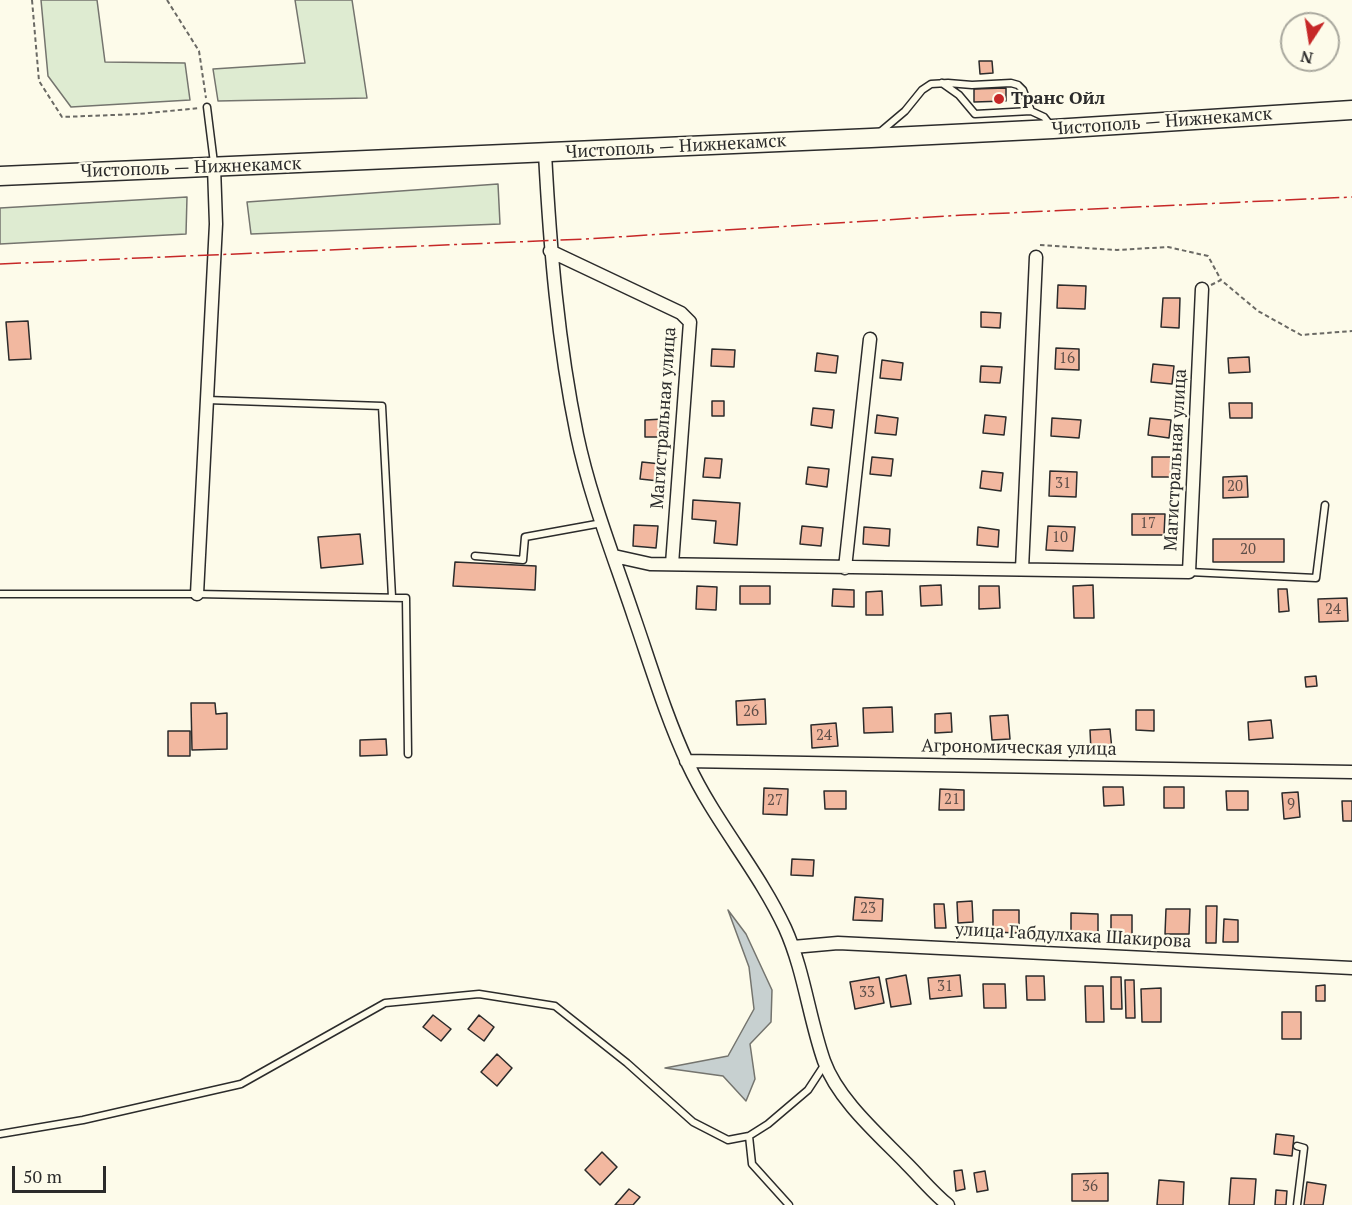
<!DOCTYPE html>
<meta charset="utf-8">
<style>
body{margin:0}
#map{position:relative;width:1352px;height:1205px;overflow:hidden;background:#fdfbea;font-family:"PT Serif",serif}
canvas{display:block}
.north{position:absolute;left:1280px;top:12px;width:60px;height:60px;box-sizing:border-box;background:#fdfbea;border:2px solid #a9a89e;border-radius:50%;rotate:192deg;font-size:16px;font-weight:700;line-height:24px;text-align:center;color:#2b2b2b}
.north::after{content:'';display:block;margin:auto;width:21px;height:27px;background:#c62828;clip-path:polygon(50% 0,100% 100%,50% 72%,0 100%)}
.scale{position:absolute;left:12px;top:1166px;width:94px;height:27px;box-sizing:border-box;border:3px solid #2b2b2b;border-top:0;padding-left:8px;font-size:18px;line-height:21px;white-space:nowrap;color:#2b2b2b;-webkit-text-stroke:4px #fdfbea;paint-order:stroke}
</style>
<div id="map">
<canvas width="1352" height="1205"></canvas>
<div class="north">N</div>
<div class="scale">50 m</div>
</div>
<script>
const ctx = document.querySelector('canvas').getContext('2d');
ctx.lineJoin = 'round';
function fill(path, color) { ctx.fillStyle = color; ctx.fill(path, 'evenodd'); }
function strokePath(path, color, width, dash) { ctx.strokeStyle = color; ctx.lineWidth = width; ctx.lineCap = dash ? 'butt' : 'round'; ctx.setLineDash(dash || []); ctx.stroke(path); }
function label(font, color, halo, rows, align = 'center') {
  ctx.font = font + ' "PT Serif",serif'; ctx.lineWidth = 4.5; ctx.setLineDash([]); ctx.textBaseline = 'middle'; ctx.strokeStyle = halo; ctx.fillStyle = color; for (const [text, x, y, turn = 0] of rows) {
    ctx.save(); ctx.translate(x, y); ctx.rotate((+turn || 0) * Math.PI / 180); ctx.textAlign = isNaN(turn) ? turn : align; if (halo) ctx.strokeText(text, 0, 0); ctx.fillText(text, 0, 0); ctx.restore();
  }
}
const green = new Path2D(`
 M41,0H97L105,62L185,63L190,100L71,107L48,76Z
 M295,0H352L367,98L218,101L213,69L305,63Z
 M498,184L500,224L251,234L247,202Z
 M187,197L186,234L0,244V208Z`);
fill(green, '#deebd1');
strokePath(green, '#74746e', 1.5);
const water = new Path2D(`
 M728,910L746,934L772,990L771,1022L750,1044L755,1079L746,1101L723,1076L665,1068L728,1056L754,1009L749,967Z`);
fill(water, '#c7d0d0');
strokePath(water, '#74746e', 1.5);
const building = new Path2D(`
 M979,61H992L993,73L980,74Z
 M1006,88V101L974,102V89Z
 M1058,285L1086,286L1085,309L1057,308Z
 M1163,298H1180L1179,328L1161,327Z
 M981,312L1001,313L1000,328L981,327Z
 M28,321L31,359L9,360L6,322Z
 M1056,348L1079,349V370L1055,369Z
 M712,349L735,350L734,367L711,366Z
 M817,353L838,356L836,373L815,371Z
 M1249,357L1250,372L1229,373L1228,358Z
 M882,360L903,363L901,380L880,378Z
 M1153,364L1174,366L1172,384L1151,382Z
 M981,366L1002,367L1000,383L980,382Z
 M712,401H724V416H712Z
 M1229,403H1252V418H1230Z
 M813,408L834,410L832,428L811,425Z
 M877,415L898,418L896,435L875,433Z
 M985,415L1006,417L1004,435L983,433Z
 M1052,418L1081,420L1079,438L1051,436Z
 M1150,418L1171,420L1169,438L1148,435Z
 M663,419V437H645V420Z
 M872,457L893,459L891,476L870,474Z
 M1152,457H1173L1172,477H1152Z
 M705,458L722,459L720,478L703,477Z
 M642,462L661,464L659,481L640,479Z
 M808,467L829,469L827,487L806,484Z
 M982,471L1003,473L1001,491L980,488Z
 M1050,471L1077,472L1076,497L1049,496Z
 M1247,476L1248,497L1223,498V477Z
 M693,500L740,503L737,545L714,543L716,521L692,519Z
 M1132,514H1165L1164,535H1132Z
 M634,525L658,526L656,548L633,546Z
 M802,526L823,528L821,546L800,544Z
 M1048,526L1075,527L1073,551L1046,550Z
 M864,527L890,529L889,546L863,544Z
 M978,527L999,530L998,547L977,545Z
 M360,534L363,564L321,568L318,537Z
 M1213,539H1284V562H1213Z
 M455,562L536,566L535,590L453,586Z
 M941,585L942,605L921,606L920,586Z
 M1093,585L1094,618H1074L1073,586Z
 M697,586L717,587L716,610L696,609Z
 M740,586H770V604H740Z
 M979,586H999L1000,608L979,609Z
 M833,589L854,590V607L832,606Z
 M1278,589H1287L1289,611L1279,612Z
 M882,591L883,615H866V592Z
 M1347,598L1348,621L1319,622L1318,599Z
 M1316,676L1317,686L1306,687L1305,677Z
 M765,699L766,724L737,725L736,701Z
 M191,703H215L216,714L227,713V749L192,750Z
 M892,707L893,732L864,733L863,708Z
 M1136,710H1154V731L1136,730Z
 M951,713L952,732L935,733V714Z
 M1008,715L1010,739L992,740L990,716Z
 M1271,720L1273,738L1249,740L1248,722Z
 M836,723L838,746L812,748L811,725Z
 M1110,729L1112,750L1091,751L1090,730Z
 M168,731H190V756H168Z
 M386,739L387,755L360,756V740Z
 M1103,787H1123L1124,805L1104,806Z
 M1164,787H1184V808H1164Z
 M764,788L788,789L787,815L763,814Z
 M940,789L964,790V810H939Z
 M824,791H846V809H825Z
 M1226,791H1248V810H1227Z
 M1298,792L1300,817L1284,819L1282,793Z
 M1342,801H1352V821H1343Z
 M792,859L814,860L813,876L791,875Z
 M855,897L883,899L882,921L853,920Z
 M972,901L973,922L958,923L957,902Z
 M934,904H944L946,928H935Z
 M1206,906H1217L1216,943H1206Z
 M1166,909H1190L1189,934H1165Z
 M993,910H1019V933L993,932Z
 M1071,913L1098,914V935H1071Z
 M1111,915H1132V937H1111Z
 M1224,919L1238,920V942H1223Z
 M906,975L911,1004L891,1007L886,979Z
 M960,975L962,996L930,999L928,978Z
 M1026,976H1044L1045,1000H1027Z
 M879,977L884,1003L855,1009L850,982Z
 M1111,977H1121L1122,1009H1111Z
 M1125,980H1134L1135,1018H1126Z
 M983,984H1005L1006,1008H984Z
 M1325,985V1001H1316V986Z
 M1085,986H1103L1104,1022H1086Z
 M1161,988V1022H1142L1141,989Z
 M1282,1012H1301V1039H1282Z
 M433,1015L451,1029L441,1041L423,1027Z
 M479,1015L494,1027L484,1041L468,1029Z
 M497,1054L512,1068L497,1086L481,1072Z
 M1276,1134L1294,1136L1292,1156L1274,1154Z
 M602,1152L617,1167L600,1185L585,1170Z
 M962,1170L965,1189L956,1191L954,1171Z
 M985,1171L988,1190L977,1192L974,1173Z
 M1108,1173V1201H1072V1174Z
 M1231,1178L1256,1179L1254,1205H1229Z
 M1159,1180L1184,1182L1183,1205H1157Z
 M1307,1182L1326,1185L1323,1205H1304Z
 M629,1189L640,1197L633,1205H615Z
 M1276,1190L1287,1191L1286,1205H1275Z`);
fill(building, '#f2b8a0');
strokePath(building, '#2b2b2b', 1.5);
const service = new Path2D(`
 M942,83L959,95L975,114L1031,111
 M207,107L214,163
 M879,133L905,111L922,90L931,84L948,83L972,85L1011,83L1018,85L1023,90L1031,111L1044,117L1051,126
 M207,400L382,406L392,597
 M475,556L523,560L525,537L602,523
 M1189,572L1316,578L1325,505
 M0,594H197L406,598L408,754
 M0,1134L83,1120L241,1084L385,1003L479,994L555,1006L627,1063L693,1122L728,1140L749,1136L768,1124L808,1090L825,1064
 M749,1136L752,1164L789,1205
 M1297,1146L1304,1148L1297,1205`);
const minor = new Path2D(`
 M545,153C550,248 558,343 577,435C590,497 614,557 634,617C651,666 666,717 688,764C715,822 758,870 785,928C804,970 809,1018 824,1061C838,1100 879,1135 907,1164C921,1178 933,1193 948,1205
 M550,251L681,313L690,322L672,564
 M614,556L650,564L1189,572L1202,289
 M845,568L870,339
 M1022,569L1036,257
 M197,594L216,224L214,167
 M686,761L1352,772
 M793,947L838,943L1352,968`);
const primary = new Path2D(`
 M0,176L871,138L1053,129L1352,110`);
strokePath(service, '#2b2b2b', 9);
strokePath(minor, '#2b2b2b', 15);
strokePath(primary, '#2b2b2b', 21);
strokePath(new Path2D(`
 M32,0L39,81L62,117L139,114L199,108
 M167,0L199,51L206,98
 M1040,245L1117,250L1168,247L1208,256L1221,280
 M1211,285L1221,280L1258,311L1301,335L1352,331`), '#6a6964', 2, [4.5, 3]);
strokePath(service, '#fdfbea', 6);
strokePath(minor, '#fdfbea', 12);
strokePath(primary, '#fdfbea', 18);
strokePath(new Path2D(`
 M0,264L585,239L964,215L1352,197`), '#c62828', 1.5, [21, 4.5, 3, 4.5]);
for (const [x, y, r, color] of [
 [999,99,6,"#c62828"]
]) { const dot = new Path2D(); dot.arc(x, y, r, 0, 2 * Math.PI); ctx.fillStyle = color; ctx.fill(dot); strokePath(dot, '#fdfbea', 2); }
label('15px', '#5d4e48', null, [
 ["16",1067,359],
 ["31",1063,484],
 ["20",1235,487],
 ["17",1148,524],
 ["10",1060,538],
 ["20",1248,550],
 ["24",1333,610],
 ["26",751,712],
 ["24",824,736],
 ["21",952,800],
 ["27",775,801],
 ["9",1291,805],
 ["23",868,909],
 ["31",945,987],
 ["33",867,993],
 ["36",1090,1187]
]);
label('bold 18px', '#2b2b2b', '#fdfbea', [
 ["Транс Ойл",1011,99]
], 'left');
label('18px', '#2b2b2b', '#fdfbea', [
 ["Чистополь — Нижнекамск",1162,122,-4],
 ["Чистополь — Нижнекамск",676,147,-3],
 ["Чистополь — Нижнекамск",191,168,-2],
 ["Магистральная улица",664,418,-86],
 ["Магистральная улица",1176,460,-87],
 ["Агрономическая улица",1019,748,1],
 ["улица Габдулхака Шакирова",1073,936,3]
]);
</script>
